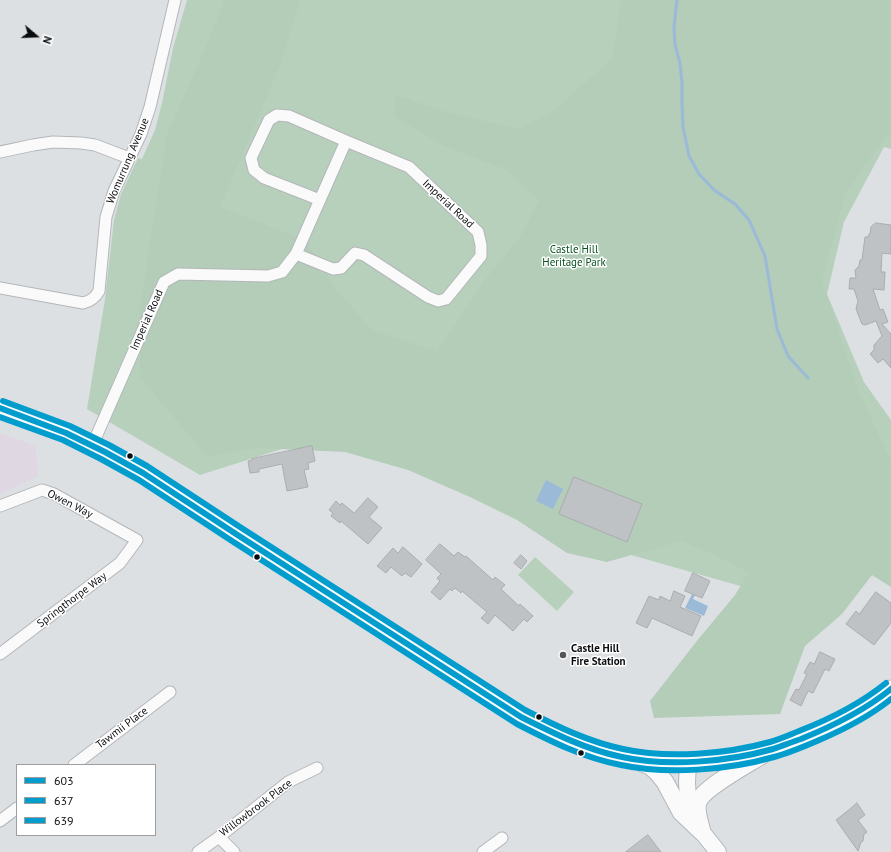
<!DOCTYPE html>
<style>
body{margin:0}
#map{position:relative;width:891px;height:852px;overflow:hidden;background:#dde0e3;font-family:"PT Sans",sans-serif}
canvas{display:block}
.legend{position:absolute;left:16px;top:764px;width:140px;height:72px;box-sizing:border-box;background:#fff;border:1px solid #9d9e9f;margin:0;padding:5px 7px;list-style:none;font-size:12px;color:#0b0c0e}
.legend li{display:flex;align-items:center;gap:8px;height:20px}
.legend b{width:20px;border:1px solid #9d9e9f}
.north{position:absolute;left:16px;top:16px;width:40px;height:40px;-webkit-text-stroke:3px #fff;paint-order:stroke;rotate:109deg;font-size:11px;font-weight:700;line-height:16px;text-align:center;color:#0b0c0e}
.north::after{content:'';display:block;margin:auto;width:14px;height:18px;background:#0b0c0e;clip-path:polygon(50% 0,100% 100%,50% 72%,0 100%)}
</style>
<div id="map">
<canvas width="891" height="852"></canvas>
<ul class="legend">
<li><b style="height:5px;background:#029ccd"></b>603</li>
<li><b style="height:5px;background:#029ccd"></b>637</li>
<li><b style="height:5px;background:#029ccd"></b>639</li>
</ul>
<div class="north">N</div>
</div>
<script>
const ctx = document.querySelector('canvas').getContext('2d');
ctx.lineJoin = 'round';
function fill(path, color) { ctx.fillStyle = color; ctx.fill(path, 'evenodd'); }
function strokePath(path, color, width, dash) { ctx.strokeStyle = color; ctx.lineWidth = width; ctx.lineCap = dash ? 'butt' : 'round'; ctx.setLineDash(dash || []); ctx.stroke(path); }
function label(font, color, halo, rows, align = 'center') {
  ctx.font = font + ' "PT Sans",sans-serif'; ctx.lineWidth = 3; ctx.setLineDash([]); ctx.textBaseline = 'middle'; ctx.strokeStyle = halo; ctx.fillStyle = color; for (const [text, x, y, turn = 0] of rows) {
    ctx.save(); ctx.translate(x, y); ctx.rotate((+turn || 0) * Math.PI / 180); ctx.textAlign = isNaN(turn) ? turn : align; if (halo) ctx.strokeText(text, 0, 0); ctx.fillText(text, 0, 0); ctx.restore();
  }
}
fill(new Path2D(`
 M0,433L36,446L38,476L0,495Z`), '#dfd7e1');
fill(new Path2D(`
 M187,0H891V149L884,147L844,222L827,294L864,382L891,420V521L832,612L631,555L332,433L200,475L87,409L105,299L114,220L121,194L138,158L142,159L155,130L162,103L173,48Z
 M535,557L574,592L557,611L518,575Z`), '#b6d0bb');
fill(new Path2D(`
 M225,0H300L281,63L220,207L307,241L309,246L338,292L371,329L437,352L485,280L520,237L539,201L507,170L444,146L395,117L394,94L439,110L518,129L551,113L612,59L621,0H891V137L886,136L845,194L822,281L858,390L891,462V587L872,575L842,614L805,646L780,714L654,718L650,701L696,642L735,595L749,572L715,555L681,541L607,562L567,553L517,520L470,497L408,470L345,452L259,448L207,456L140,377V307L167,135L201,58Z`), '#b3cdb9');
fill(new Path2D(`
 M546,480L563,489L553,509L536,501Z
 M692,594L695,595L693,599L708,606L704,616L685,608Z`), '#9bbad7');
strokePath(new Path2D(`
 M677,0L674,27L675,45L680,63L682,83V103L683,127L689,156L699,174L714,190L735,204L749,220L765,256L777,329L788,356L808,378`), '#9bbad7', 3);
const building = new Path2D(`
 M876,223L891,225V254L882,253L881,272H885L884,290L873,289L880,310L883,309L888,322L882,324L891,334V368L883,359L878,363L870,354L874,350V345L882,336L876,321L865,325L862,324L856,309L858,301L854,289H849L850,278H856L855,270L859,266L860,260H862L865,237H868L869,234H870L871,227Z
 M312,446L315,461L308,463L309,469L304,470L308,487L287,491L282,464L259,469V472L250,473L248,461L252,460V459Z
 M574,477L642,504L627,542L559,514Z
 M368,498L378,507L369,517L382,528L368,544L341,521L340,523L331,516L333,513L329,510L336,501L340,505L342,503L354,513Z
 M440,544L454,556L458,552L465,557L466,556L493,580L495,577L505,585L501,589L519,606L520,604L533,616L527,622L524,619L513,631L495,615L488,624L481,618L487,612L462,591L461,593L455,588L452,591L450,589L440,600L431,592L440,581L437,578L441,574L426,560Z
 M403,547L422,564L411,577L405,573L402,576L391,567L386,573L377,566L393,548L398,553Z
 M521,555L527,561L521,569L514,563Z
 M693,573L710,581L702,598L685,591Z
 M674,591L685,596L680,607L701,616L692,636L652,618L647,628L636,623L649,596L659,600L660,596L670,601Z
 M876,592L891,603V623L874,645L846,624L856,611L859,614Z
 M820,652L835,659L829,671L825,669L813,693L808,691L801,706L790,700L796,689L799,690L807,674L804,673L810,662L814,664Z
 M857,803L865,815L858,820L867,832L864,834L863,841L861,842L858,851L836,820L850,809Z
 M648,835L661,852H626Z`);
fill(building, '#bfc2c4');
strokePath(building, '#aaacae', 1);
const minor = new Path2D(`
 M0,152L33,145L53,142L81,143L95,145L129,158
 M320,200L264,178L254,170L251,158L269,120L277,115L289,116L346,141
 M0,288L83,303C91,301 95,298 99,291L106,217L114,191L141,134L150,107L175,0
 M92,446L164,282L178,274L268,276L282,272L296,254L346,141L409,167L478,232L481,245V256L446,299L438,301L428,297L364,255L355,253L341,268L333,269L296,254
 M0,506L42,490L54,494L137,540L120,563L0,654
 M74,765L170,692
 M0,821L17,808
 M219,837L234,852
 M198,852L219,837L288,782L317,768
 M483,852L502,838`);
const secondary = new Path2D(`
 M688,761L687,783L688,797L693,813L702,832L718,852`);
const primary = new Path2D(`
 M0,408L66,433L105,452L143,473L236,534L521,717C558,736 596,754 637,760C678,766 730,760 770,750C778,748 787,744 795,741C829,728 863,713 891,689
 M640,762L650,766L657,772L665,782L681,812L702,832
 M702,832C700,823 695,811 698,802C703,788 748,764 762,755`);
strokePath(minor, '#b4b6b9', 13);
strokePath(secondary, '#b4b6b9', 18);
strokePath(primary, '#b4b6b9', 19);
strokePath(minor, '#fafafb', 11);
strokePath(secondary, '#fafafb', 16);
strokePath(primary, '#fafafb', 17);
strokePath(new Path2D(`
 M0,408L66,433L105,452L143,473L236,534L521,717C553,733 587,750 622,757C668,767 727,762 773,749C782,746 792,742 801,739C833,726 864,711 891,689`), '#029ccd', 6);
strokePath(new Path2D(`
 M0,417L63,440L101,459L139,480L232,541L517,724C550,741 584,758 621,765C668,775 728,770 774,757C789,753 803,747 817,741C843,730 869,717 891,699`), '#029ccd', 6);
strokePath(new Path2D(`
 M3,401L70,426L109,445L147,466L240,527L525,710C556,726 589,742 623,749C668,759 727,754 770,742C780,739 789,735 799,731C830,719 860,704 886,683`), '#029ccd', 6);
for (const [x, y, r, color] of [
 [130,456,3.5,"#0b0c0e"],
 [257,557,3.5,"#0b0c0e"],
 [563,655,4,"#545659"],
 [539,717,3.5,"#0b0c0e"],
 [581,753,3.5,"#0b0c0e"]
]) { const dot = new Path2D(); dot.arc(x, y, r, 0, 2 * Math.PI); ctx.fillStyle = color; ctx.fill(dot); strokePath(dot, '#fff', 1.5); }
label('11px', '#0b0c0e', '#fff', [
 ["Womurrung Avenue",128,161,-67],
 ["Imperial Road",448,204,43],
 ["Imperial Road",147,320,-66],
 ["Owen Way",70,504,27],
 ["Springthorpe Way",72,600,-37],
 ["Tawmii Place",122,728,-37],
 ["Willowbrook Place",256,808,-37]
]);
label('11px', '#06511f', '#fff', [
 ["Castle Hill",574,250],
 ["Heritage Park",574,263]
]);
label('bold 11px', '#0b0c0e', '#fff', [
 ["Castle Hill",571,649],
 ["Fire Station",571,662]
], 'left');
</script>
